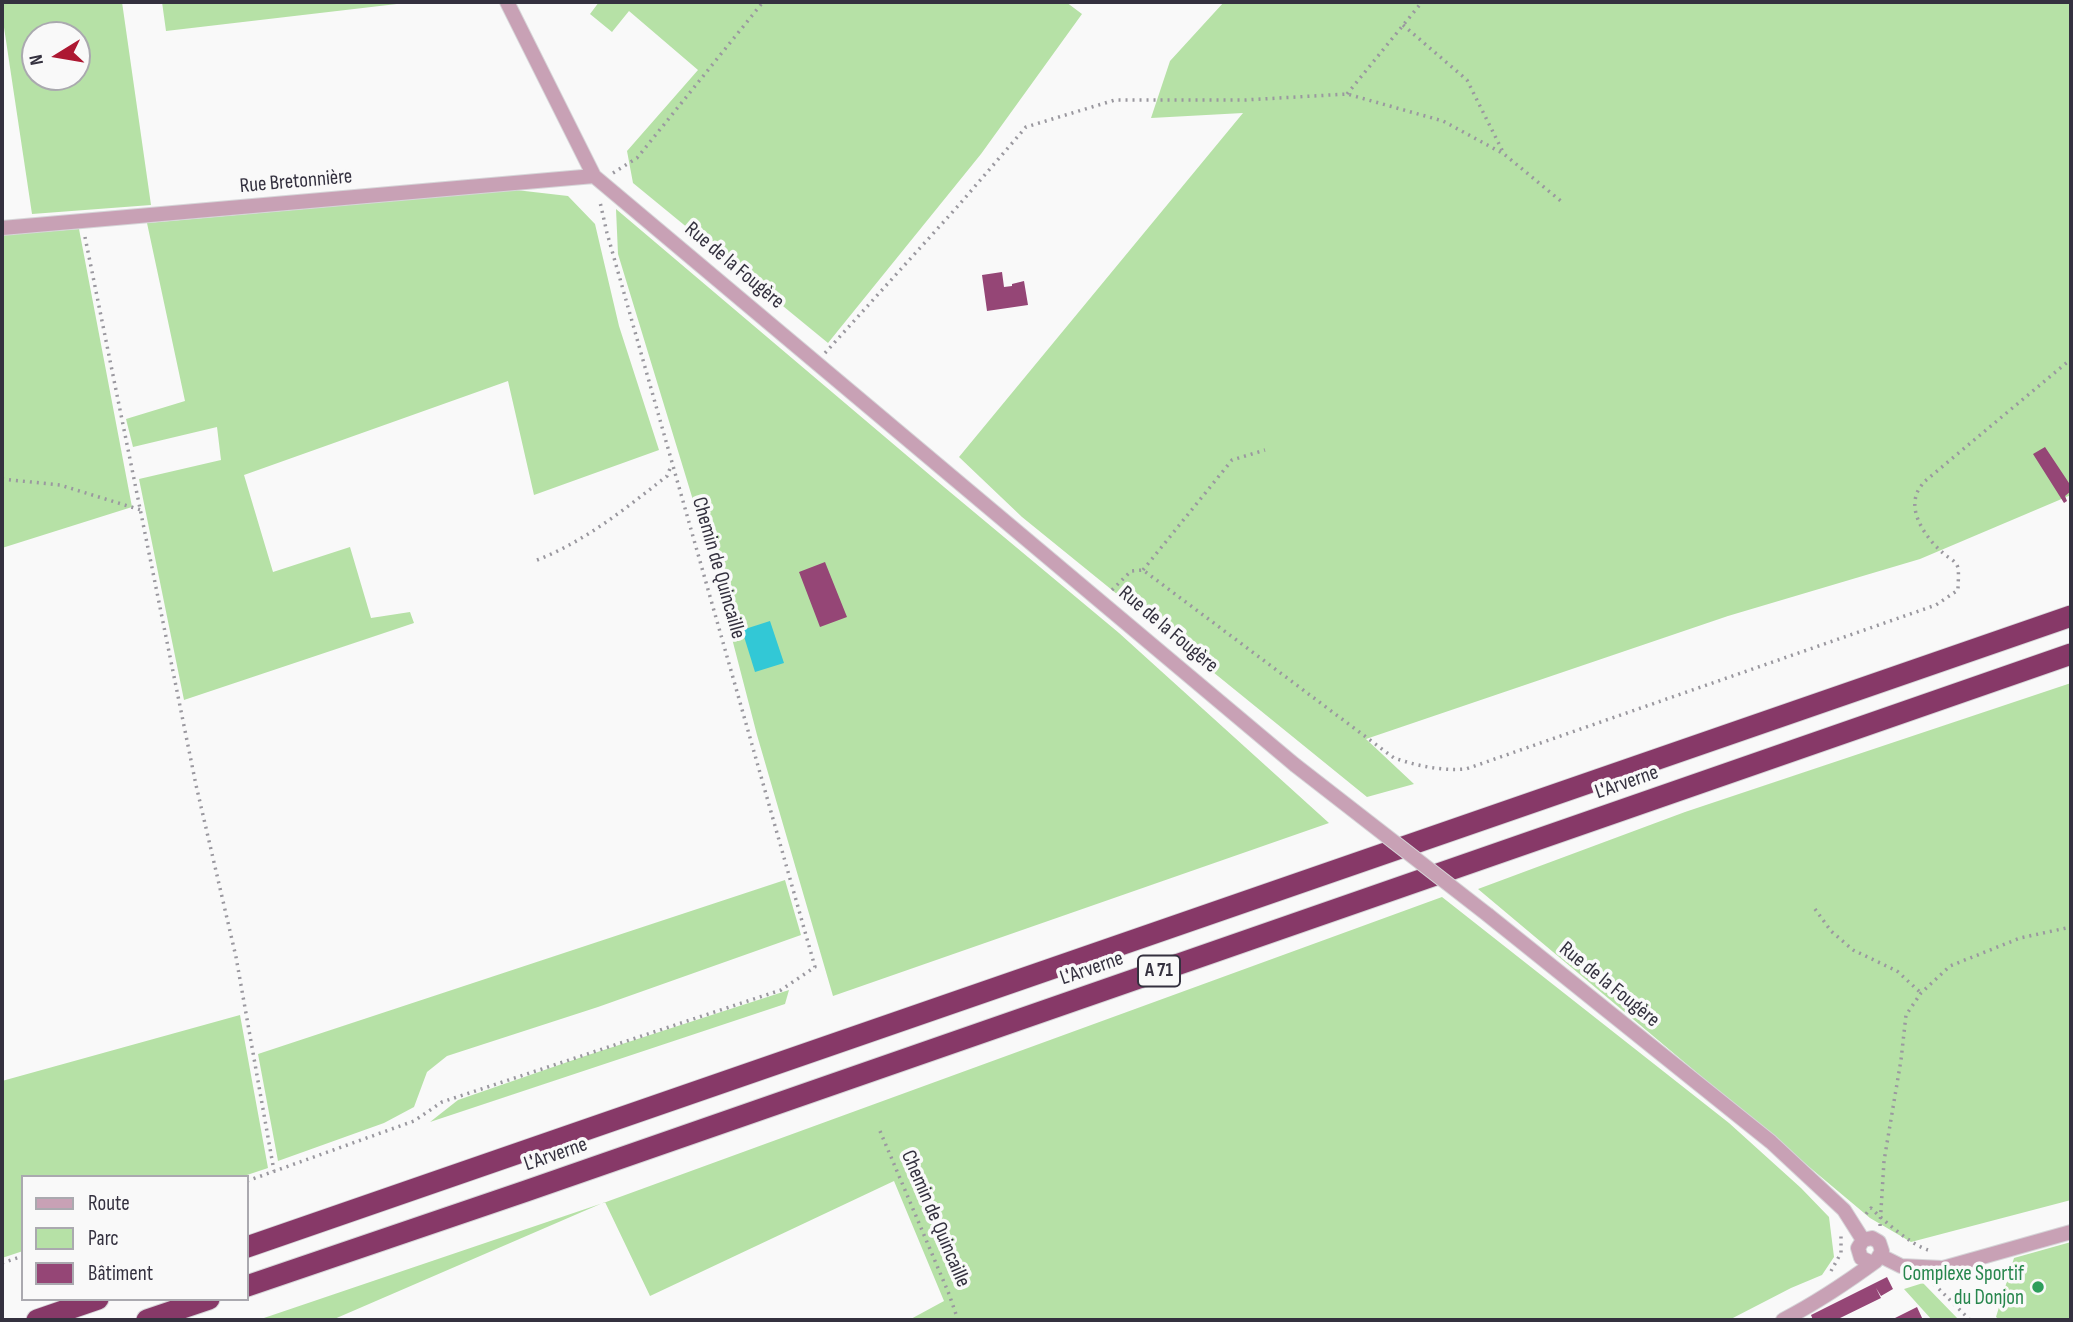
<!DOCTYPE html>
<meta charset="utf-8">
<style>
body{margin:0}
#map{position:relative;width:2073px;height:1322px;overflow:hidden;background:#f9f9f9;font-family:"Sofia Sans Condensed",sans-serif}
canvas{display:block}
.frame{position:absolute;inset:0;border:4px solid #34313f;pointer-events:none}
.legend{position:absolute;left:21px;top:1175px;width:228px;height:126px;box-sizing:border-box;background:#f9f9f9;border:2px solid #aaa9af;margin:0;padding:9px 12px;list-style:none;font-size:21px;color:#34313f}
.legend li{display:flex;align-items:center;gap:14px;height:35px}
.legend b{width:35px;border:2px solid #aaa9af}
.north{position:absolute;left:21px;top:21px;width:70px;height:70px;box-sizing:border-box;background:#f9f9f9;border:2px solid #aaa9af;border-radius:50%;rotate:259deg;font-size:19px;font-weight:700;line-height:28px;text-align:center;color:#34313f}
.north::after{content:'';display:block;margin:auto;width:24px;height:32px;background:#ad1832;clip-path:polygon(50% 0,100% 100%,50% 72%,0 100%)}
</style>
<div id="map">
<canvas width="2073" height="1322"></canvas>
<div class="frame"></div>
<ul class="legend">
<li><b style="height:9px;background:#c8a1b5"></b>Route</li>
<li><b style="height:19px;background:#b6e1a6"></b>Parc</li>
<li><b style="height:19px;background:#954676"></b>Bâtiment</li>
</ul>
<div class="north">N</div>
</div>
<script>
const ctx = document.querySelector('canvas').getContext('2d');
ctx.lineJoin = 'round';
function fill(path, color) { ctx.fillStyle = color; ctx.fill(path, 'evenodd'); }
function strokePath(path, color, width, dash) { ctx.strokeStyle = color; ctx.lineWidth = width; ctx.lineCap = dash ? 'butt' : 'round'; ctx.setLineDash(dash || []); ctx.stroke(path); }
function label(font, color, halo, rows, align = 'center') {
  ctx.font = font + ' "Sofia Sans Condensed",sans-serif'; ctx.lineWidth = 7; ctx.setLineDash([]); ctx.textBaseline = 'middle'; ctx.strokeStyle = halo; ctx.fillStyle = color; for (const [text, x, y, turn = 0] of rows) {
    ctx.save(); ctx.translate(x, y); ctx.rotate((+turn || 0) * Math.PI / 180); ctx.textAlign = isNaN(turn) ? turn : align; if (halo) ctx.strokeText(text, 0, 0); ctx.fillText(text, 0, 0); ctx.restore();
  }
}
fill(new Path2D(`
 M2,2H122L151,205L32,214L2,14ZM35,35H77V77H35Z
 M162,2H414L166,31Z
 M599,2H1066L1082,14L981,154L828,343L633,183L627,151L698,70L629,11L612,32L590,14Z
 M1224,2H2071V495L1920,559L1728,616L1366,739L1414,784L1367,797L1022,517L959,457L1243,113L1151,118L1170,61Z
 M516,190L568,196L595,224L619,326L659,450L534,495L508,381L244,475L273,572L350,547L371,618L410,612L414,623L184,700L139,479L221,460L217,427L133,447L126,419L185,401L147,223Z
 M616,209L944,487L1119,633L1329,823L833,996L757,735L714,569L618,254Z
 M79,229L132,507L2,548V235Z
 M2071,683V1200L1911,1242L1870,1218L1478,889L1685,812Z
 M785,880L801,935L598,1007L447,1056L427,1072L414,1107L384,1123L278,1161L258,1054Z
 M1442,897L1729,1123L1801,1188L1829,1217L1834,1257L1822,1275L1791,1288L1729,1320H909L944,1301L894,1181L650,1296L605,1202L332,1320H258L606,1202Z
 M789,990L785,1004L430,1122L458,1100L582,1057Z
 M240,1015L268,1168L241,1177H23V1251L2,1258V1081Z
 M2071,1242V1320H2000L1996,1317L2014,1258Z
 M1923,1283L1959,1320H1932L1904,1289Z`), '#b6e1a6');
fill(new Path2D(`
 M770,621L784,663L755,672L742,630Z`), '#32c8d6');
fill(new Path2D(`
 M1002,272L1004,287L1012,286V284L1024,281L1028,305L987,311L982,275Z
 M2045,447L2071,486V491L2065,496L2067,501L2064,503L2033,454Z
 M825,562L847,617L820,627L799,572Z
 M1887,1277L1893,1289L1881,1296L1876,1288L1881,1298L1836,1320H1813L1811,1315Z
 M1917,1307L1923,1320H1891Z`), '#954676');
const minor = new Path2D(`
 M507,2L594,176L1295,765
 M2,228L594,176
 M1488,915L1771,1142L1844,1210L1863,1240
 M1881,1256L1901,1266L1943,1268L2071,1232
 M1783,1320C1816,1303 1846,1283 1876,1261L1882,1251L1879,1242L1872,1238L1863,1240L1858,1248L1861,1258L1870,1262L1876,1261`);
const motorway = new Path2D(`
 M247,1247L2071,616
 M247,1286L526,1191L2071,654
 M37,1320L98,1299
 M147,1320L209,1299`);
strokePath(minor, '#d6d5d8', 16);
strokePath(motorway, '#d6d5d8', 23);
strokePath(new Path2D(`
 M1403,25L1467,80L1503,152
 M1347,94L1422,2
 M613,173L637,158L763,2
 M85,237L196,785L236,957L274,1171
 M825,353L958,206L1026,127L1115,100H1245L1347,94L1443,121L1504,154L1562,202
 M2,479L60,485L141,510
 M537,560C586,541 626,508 667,476L671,466
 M1143,570L1232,460L1265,450
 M1112,590L1131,571L1143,570L1394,758C1418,766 1441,771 1466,769L1936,605L1958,590C1958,583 1959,574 1958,568C1956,560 1948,558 1943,553C1928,540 1910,516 1916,496C1917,491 1921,486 1924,482L2071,359
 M1815,909L1831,931L1853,950L1897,971L1921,993
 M880,1131L949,1294L958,1320
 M247,1181L414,1121L442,1102L781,990L815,967L607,233L600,202
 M1866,1214L1871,1208C1884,1221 1910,1244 1928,1250
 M1880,1226L1884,1161L1901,1060L1906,1015L1921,993L1950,966L2020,938L2071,927
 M2,1263L23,1256
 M1831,1271L1841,1253V1236
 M1934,1284L1970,1320`), '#9a989f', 3.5, [2, 5]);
strokePath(minor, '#c8a1b5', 14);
strokePath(motorway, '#873968', 21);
const minorBridge = new Path2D(`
 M1295,765L1488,915`);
strokePath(minorBridge, '#d6d5d8', 16, []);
strokePath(minorBridge, '#c8a1b5', 14);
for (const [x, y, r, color] of [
 [2038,1287,7,"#2e9e5b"]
]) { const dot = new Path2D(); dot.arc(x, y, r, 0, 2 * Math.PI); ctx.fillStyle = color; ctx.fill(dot); strokePath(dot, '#f9f9f9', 2.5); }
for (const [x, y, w] of [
 [1159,971,42]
]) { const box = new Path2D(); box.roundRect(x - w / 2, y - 15.5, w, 31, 5); ctx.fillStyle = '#f9f9f9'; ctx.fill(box); strokePath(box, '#34313f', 2); }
label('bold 19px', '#34313f', null, [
 ["A 71",1159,971]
]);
label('21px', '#34313f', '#f9f9f9', [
 ["Rue Bretonnière",296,182,-5],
 ["Rue de la Fougère",734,266,40],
 ["Chemin de Quincaille",718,568,74],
 ["Rue de la Fougère",1168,630,40],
 ["L'Arverne",1627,783,-19],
 ["L'Arverne",1092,969,-19],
 ["Rue de la Fougère",1609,985,39],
 ["L'Arverne",556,1155,-19],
 ["Chemin de Quincaille",935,1219,67]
]);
label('21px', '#27864d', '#f9f9f9', [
 ["Complexe Sportif",2024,1275],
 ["du Donjon",2024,1299]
], 'right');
</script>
